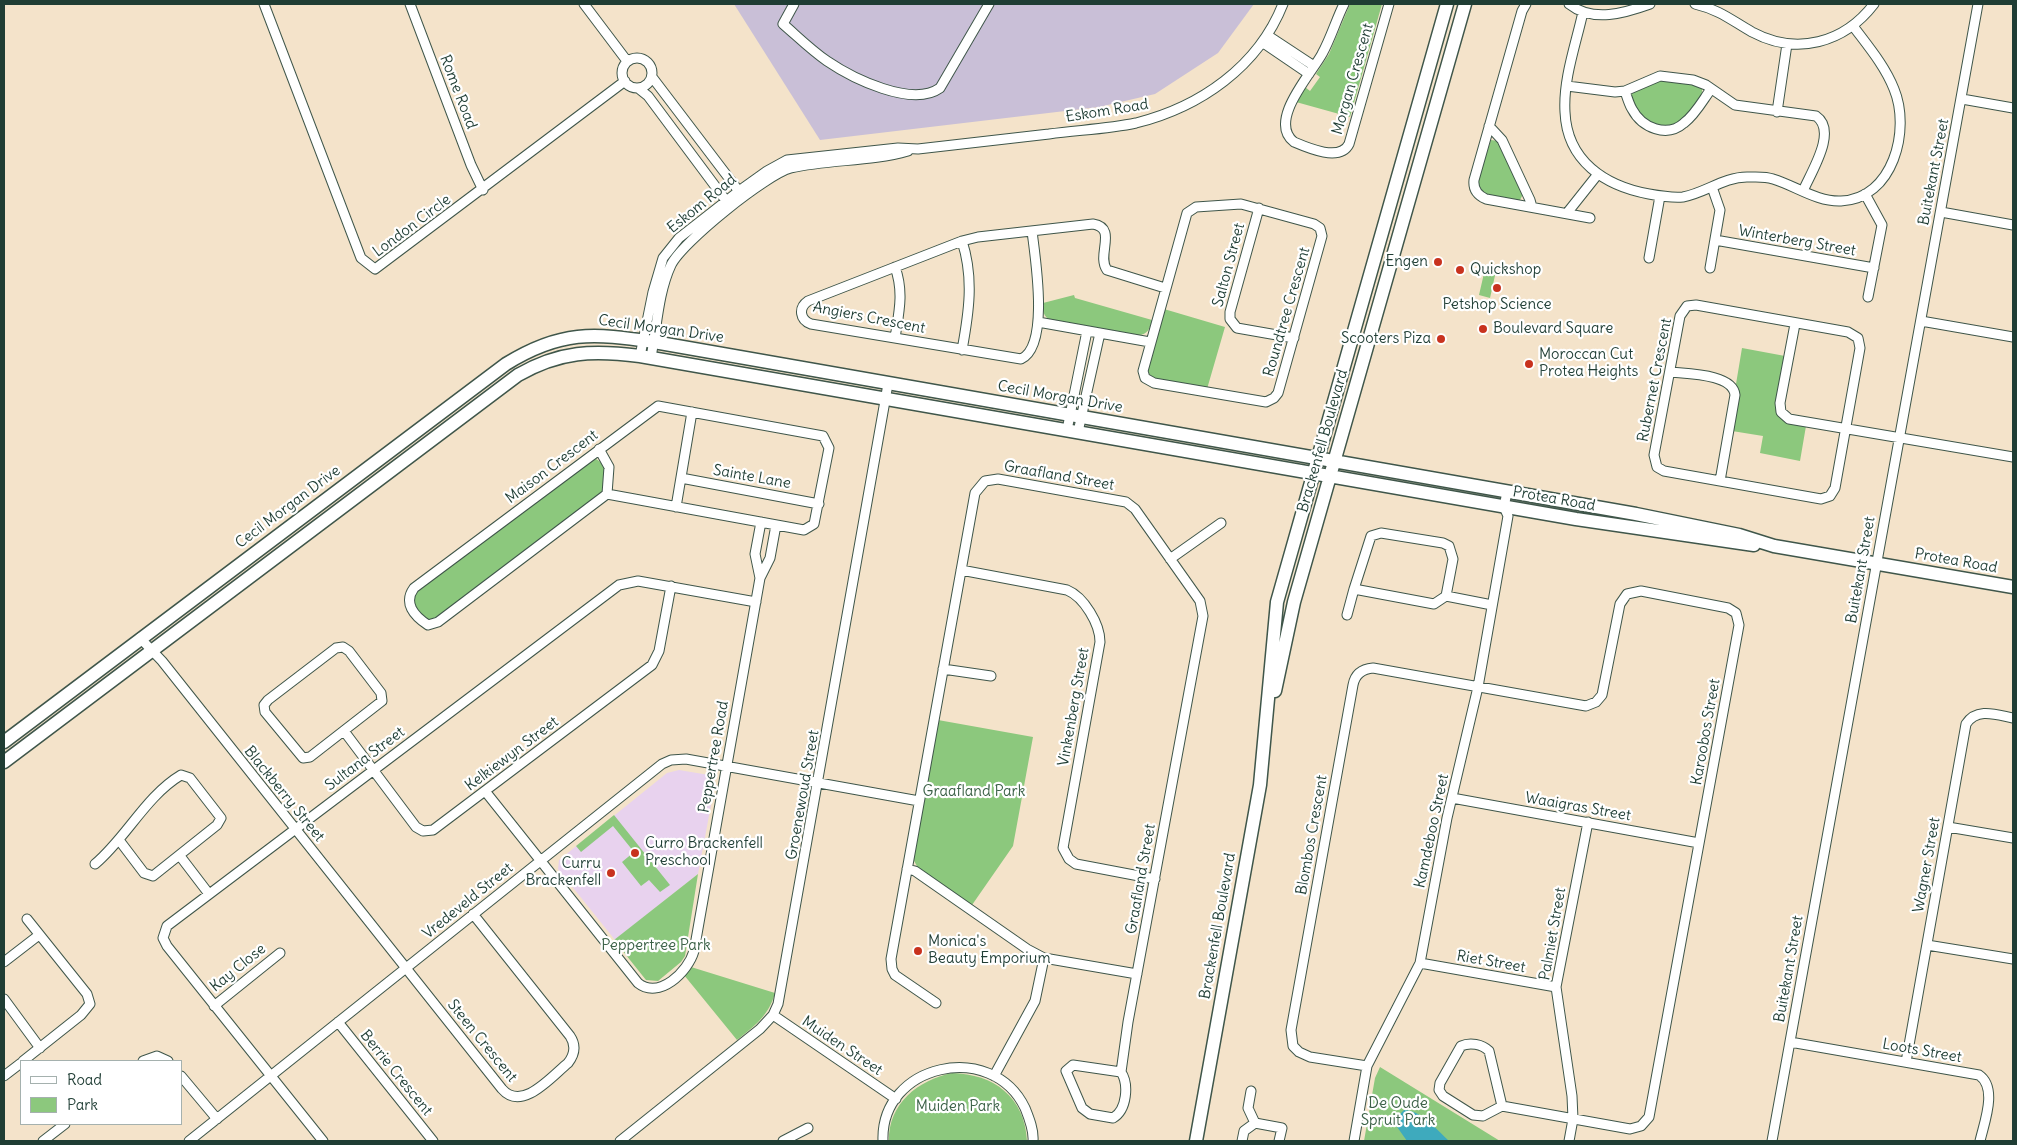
<!DOCTYPE html>
<style>
body{margin:0}
#map{position:relative;width:2017px;height:1145px;overflow:hidden;background:#f4e3ca;font-family:Delius,sans-serif}
canvas{display:block}
.frame{position:absolute;inset:0;border:5px solid #1f3d34;pointer-events:none}
.legend{position:absolute;left:20px;top:1060px;width:162px;height:65px;box-sizing:border-box;background:#fff;border:1px solid #a5b1ae;margin:0;padding:6px 9px;list-style:none;font-size:15px;color:#1f3d34}
.legend li{display:flex;align-items:center;gap:10px;height:25px}
.legend b{width:25px;border:1px solid #a5b1ae}
</style>
<div id="map">
<canvas width="2017" height="1145"></canvas>
<div class="frame"></div>
<ul class="legend">
<li><b style="height:6px;background:#fff"></b>Road</li>
<li><b style="height:14px;background:#8cc87d"></b>Park</li>
</ul>
</div>
<script>
const ctx = document.querySelector('canvas').getContext('2d');
ctx.lineJoin = 'round';
function fill(path, color) { ctx.fillStyle = color; ctx.fill(path, 'evenodd'); }
function strokePath(path, color, width, dash) { ctx.strokeStyle = color; ctx.lineWidth = width; ctx.lineCap = dash ? 'butt' : 'round'; ctx.setLineDash(dash || []); ctx.stroke(path); }
function label(font, color, halo, rows, align = 'center') {
  ctx.font = font + ' Delius,sans-serif'; ctx.lineWidth = 4.5; ctx.setLineDash([]); ctx.textBaseline = 'middle'; ctx.strokeStyle = halo; ctx.fillStyle = color; for (const [text, x, y, turn = 0] of rows) {
    ctx.save(); ctx.translate(x, y); ctx.rotate((+turn || 0) * Math.PI / 180); ctx.textAlign = isNaN(turn) ? turn : align; if (halo) ctx.strokeText(text, 0, 0); ctx.fillText(text, 0, 0); ctx.restore();
  }
}
fill(new Path2D(`
 M679,770L709,775L715,784L698,874L615,940L558,869L559,860L667,773Z`), '#e8d2ee');
fill(new Path2D(`
 M734,4H1254L1218,53L1155,94L1099,107L820,140Z`), '#c9bfd7');
fill(new Path2D(`
 M1350,4H1382L1350,117L1296,102L1305,87L1310,91L1320,77L1316,74L1329,54Z
 M1660,80L1690,83L1702,89C1703,96 1698,101 1694,106C1688,114 1681,124 1670,126C1653,129 1627,112 1632,92Z
 M1491,140L1498,141L1523,194L1520,200C1506,201 1481,198 1477,183Z
 M1485,269L1496,271L1490,298L1479,295Z
 M1074,295L1075,298L1152,320C1150,328 1148,335 1138,335L1051,320C1043,317 1043,311 1043,303Z
 M1164,309L1225,327L1207,389L1152,379L1147,370Z
 M1742,348L1785,356L1776,407L1806,426L1800,461L1760,453L1763,436L1732,431L1739,393L1736,384Z
 M596,459C608,465 607,485 600,494L434,619H424C417,609 409,603 417,592L591,461Z
 M938,720L1033,737L1013,846L972,905L918,868L913,859Z
 M614,815L670,885L660,892L649,880L641,886L622,862L634,852L613,826L581,852L576,846Z
 M698,874L685,956L681,962L658,981L646,980L614,940Z
 M691,967L775,993C769,1015 755,1026 737,1040L684,975Z
 M1380,1067L1500,1141H1364L1375,1078Z
 M952,1073C994,1074 1025,1097 1027,1141H889C888,1104 918,1080 952,1073Z`), '#8cc87d');
fill(new Path2D(`
 M1404,1110C1421,1110 1437,1130 1449,1141H1407L1395,1124L1397,1117Z`), '#3eaabd');
const street = new Path2D(`
 M264,4L361,258L375,269L625,81
 M410,4L471,165L483,190
 M584,4L627,61
 M794,4L783,24C797,36 811,50 827,61C852,78 912,108 940,88L989,4
 M1344,4C1336,20 1331,38 1322,54C1312,73 1267,121 1294,142C1308,148 1340,162 1349,144L1389,4
 M1526,4L1522,11L1474,180C1473,189 1477,195 1486,199L1590,218
 M1569,4C1593,23 1625,13 1650,4
 M1695,4C1720,10 1731,20 1752,32C1797,56 1844,43 1874,4
 M1583,12C1576,44 1563,79 1565,112C1567,161 1605,186 1649,194C1660,196 1672,198 1683,197C1705,193 1724,177 1747,177C1756,177 1765,176 1773,179C1796,186 1817,202 1841,201C1893,199 1911,130 1894,89C1885,66 1868,46 1853,26
 M1267,35L1314,66
 M1262,42L1309,74
 M622 73a15 15 0 1 1 30 0a15 15 0 1 1-30 0Z
 M652,77L741,194
 M1567,86L1615,92L1625,91L1660,76L1693,80L1706,85L1735,105L1816,116C1838,131 1811,172 1803,191
 M638,88L648,96L730,206
 M1625,91C1627,97 1629,104 1632,109C1642,128 1667,138 1684,123C1695,115 1703,100 1711,89
 M1962,99L2013,108
 M1777,112L1787,44
 M1489,126L1502,140L1530,200L1532,207
 M1865,194L1882,225L1868,297
 M1241,204L1314,224L1320,228L1322,236L1278,393L1274,398L1266,402L1154,383L1145,378L1143,371L1187,213L1196,207Z
 M1259,208L1230,312V319L1237,328L1294,338
 M1941,212L2013,225
 M1567,213L1598,174
 M1032,231C1035,257 1050,346 1021,359L811,324C800,320 798,308 808,301L962,241L978,237L1093,224C1118,228 1096,255 1107,270L1165,288
 M1715,240L1874,268
 M962,241C974,278 969,312 962,350
 M1649,258L1660,196
 M895,267C904,292 899,312 895,338
 M1710,268L1720,210L1712,187
 M1696,305L1848,332L1858,338L1860,348L1835,488L1830,496L1821,499L1664,471L1657,467L1654,455L1680,316L1687,306Z
 M1921,321L2013,337
 M1038,322L1150,342
 M1795,324L1780,403L1781,412L1789,419L2013,457
 M640,356L653,292L663,258L679,238L739,191L767,171L787,160L898,148L918,149C961,144 1005,139 1049,134C1078,130 1108,129 1136,123C1200,107 1258,67 1283,4
 M651,357C657,327 658,293 671,265C682,242 767,174 791,168C829,159 870,162 908,151
 M1670,372C1688,374 1733,374 1735,395L1720,481
 M658,406L823,436L829,448L814,524L804,530L607,494L438,622L428,625C414,616 403,603 414,588Z
 M1067,430L1087,331
 M1078,432L1100,333
 M599,449L609,467L607,494
 M681,478L819,504
 M676,507L692,412
 M1170,559L1221,523
 M961,570L1067,590C1084,597 1100,624 1100,642L1063,848L1069,859L1076,864L1155,879
 M760,578L755,554L761,522
 M1446,596L1453,559L1449,546L1443,543L1381,533L1371,536L1354,589L1434,604L1446,596L1492,605
 M1347,615L1354,589
 M140,638L162,661L502,1089C522,1112 551,1077 568,1063C575,1054 576,1045 570,1036L473,914
 M343,647L349,651L381,693L382,701L310,757L303,758L265,712L264,705L268,700L336,648Z
 M943,669L991,676
 M344,731L416,827L423,831L433,830L652,665L659,651L671,586
 M485,791L638,983C659,1000 688,972 694,951L760,578L770,558L776,525
 M1452,798L1699,843
 M1948,827L2013,838
 M180,856L209,894
 M95,864C126,838 146,796 181,775L190,778L221,818L217,825L153,876L144,873L119,840
 M907,869L915,871L1027,949L1044,958L1137,974
 M1927,945L2013,959
 M4,962L39,935
 M1420,963L1556,987
 M4,999L40,1048
 M936,1003L895,975L892,969L891,959L975,493L985,481L998,479L1126,502L1135,509L1200,601L1203,616L1128,1022L1121,1072L1073,1065L1066,1071L1082,1108L1090,1114L1113,1118C1127,1110 1129,1084 1121,1072
 M214,1006L280,953
 M773,1015L896,1099
 M338,1022L433,1141
 M1790,1042L1979,1075C1998,1088 1984,1123 1980,1141
 M23,1061L81,1015L90,1004L87,994L27,919
 M143,1061L157,1056L168,1061
 M1906,1062L1966,724C1977,707 1997,715 2013,718
 M1367,1066L1310,1057L1299,1052L1293,1046L1291,1030L1353,685C1355,674 1362,669 1373,668L1586,706L1596,702L1602,695L1620,604L1627,594L1641,591L1728,608L1736,613L1739,625L1649,1117L1641,1126L1630,1129L1502,1106L1483,1116L1473,1115L1443,1096L1439,1090L1440,1083L1461,1046C1470,1042 1482,1044 1489,1051L1502,1106
 M4,1076L21,1063
 M181,1076L217,1119
 M994,1076L1035,1001L1044,958
 M1251,1091L1248,1108L1255,1123
 M43,1141L65,1124
 M189,1141L662,764L671,760L686,759L919,801
 M323,1141L167,946L163,938L167,926L619,585L638,581L756,602
 M620,1141L760,1029L773,1015L778,1004L888,384
 M783,1141L808,1128
 M883,1141C880,1064 992,1039 1025,1108C1029,1118 1034,1130 1033,1141
 M1242,1141L1244,1131L1255,1123L1282,1128L1279,1141
 M1354,1141L1367,1066L1420,963L1447,818L1478,687L1508,516L1504,507L1507,492
 M1569,1141L1573,1119L1572,1096L1556,987L1588,822
 M1772,1141L1978,4`);
const secondary = new Path2D(`
 M1275,691L1294,602L1465,4
 M4,742L506,364C561,330 593,333 654,342L1636,514L1739,535L1774,546L2013,587
 M4,762L518,375C560,351 593,350 640,356L1576,519L1754,545
 M1196,1141L1260,785L1277,602L1447,4`);
strokePath(street, '#3f564a', 11);
strokePath(secondary, '#3f564a', 15);
strokePath(street, '#fff', 9);
strokePath(secondary, '#fff', 12);
for (const [x, y, r, color] of [
 [1438,262,5,"#c8321e"],
 [1460,270,5,"#c8321e"],
 [1497,288,5,"#c8321e"],
 [1483,329,5,"#c8321e"],
 [1441,339,5,"#c8321e"],
 [1529,364,5,"#c8321e"],
 [635,853,5,"#c8321e"],
 [611,873,5,"#c8321e"],
 [918,951,5,"#c8321e"]
]) { const dot = new Path2D(); dot.arc(x, y, r, 0, 2 * Math.PI); ctx.fillStyle = color; ctx.fill(dot); strokePath(dot, '#fff', 2); }
label('15px', '#1f3d34', '#fff', [
 ["Morgan Crescent",1353,79,-74],
 ["Rome Road",458,92,69],
 ["Eskom Road",1107,111,-9],
 ["Buitekant Street",1934,172,-79],
 ["Eskom Road",702,204,-39],
 ["London Circle",412,226,-37],
 ["Winterberg Street",1797,241,10],
 ["Salton Street",1229,265,-75],
 ["Roundtree Crescent",1287,312,-74],
 ["Angiers Crescent",869,318,11],
 ["Cecil Morgan Drive",661,329,8],
 ["Rubernet Crescent",1655,380,-79],
 ["Cecil Morgan Drive",1060,397,10],
 ["Brackenfell Boulevard",1323,441,-74],
 ["Maison Crescent",552,467,-37],
 ["Graafland Street",1059,476,10],
 ["Sainte Lane",752,477,10],
 ["Protea Road",1554,499,10],
 ["Cecil Morgan Drive",288,507,-37],
 ["Protea Road",1956,561,10],
 ["Buitekant Street",1861,570,-80],
 ["Vinkenberg Street",1074,707,-80],
 ["Karoobos Street",1706,732,-80],
 ["Kelkiewyn Street",512,754,-37],
 ["Peppertree Road",714,757,-80],
 ["Sultana Street",365,759,-37],
 ["Blackberry Street",284,794,51],
 ["Groenewoud Street",803,795,-80],
 ["Waaigras Street",1578,807,10],
 ["Kamdeboo Street",1432,831,-78],
 ["Blombos Crescent",1312,835,-80],
 ["Wagner Street",1927,865,-80],
 ["Graafland Street",1141,879,-80],
 ["Vredeveld Street",468,901,-39],
 ["Brackenfell Boulevard",1218,926,-80],
 ["Palmiet Street",1553,934,-80],
 ["Riet Street",1491,962,10],
 ["Kay Close",238,968,-39],
 ["Buitekant Street",1789,969,-80],
 ["Steen Crescent",482,1041,51],
 ["Muiden Street",842,1046,34],
 ["Loots Street",1922,1051,10],
 ["Berrie Crescent",396,1073,51]
]);
label('15px', '#1f3d34', '#fff', [
 ["Engen",1428,262,"right"],
 ["Quickshop",1470,270],
 ["Petshop Science",1497,305,"center"],
 ["Boulevard Square",1493,329],
 ["Scooters Piza",1431,339,"right"],
 ["Moroccan Cut",1539,355],
 ["Protea Heights",1539,372],
 ["Curro Brackenfell",645,844],
 ["Preschool",645,861],
 ["Curru",601,864,"right"],
 ["Brackenfell",601,881,"right"],
 ["Monica's",928,942],
 ["Beauty Emporium",928,959]
], 'left');
label('15px', '#3a6046', '#fff', [
 ["Graafland Park",974,792],
 ["Peppertree Park",656,946],
 ["De Oude",1398,1104],
 ["Spruit Park",1398,1121],
 ["Muiden Park",958,1107]
]);
</script>
